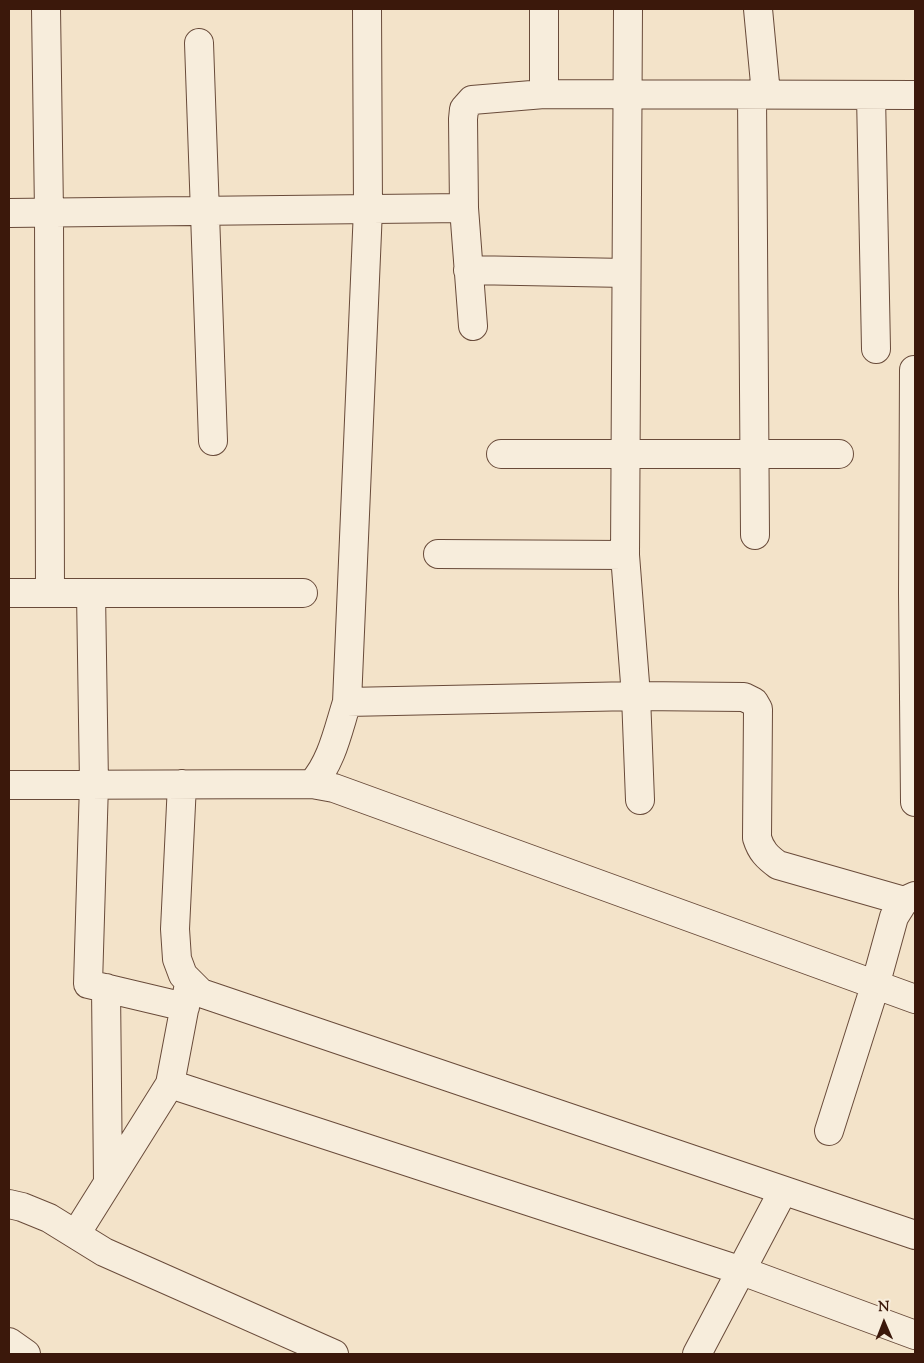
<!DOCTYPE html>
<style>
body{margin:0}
#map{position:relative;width:924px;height:1363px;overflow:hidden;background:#f3e3c9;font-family:"Sorts Mill Goudy",serif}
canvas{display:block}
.frame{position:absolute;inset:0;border:10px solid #3b180b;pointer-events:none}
.north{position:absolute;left:859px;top:1298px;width:50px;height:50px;-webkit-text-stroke:4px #f7eddc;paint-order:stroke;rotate:359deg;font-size:14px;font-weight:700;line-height:20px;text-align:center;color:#3b180b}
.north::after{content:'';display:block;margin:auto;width:18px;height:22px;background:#3b180b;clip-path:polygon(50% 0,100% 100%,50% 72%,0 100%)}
</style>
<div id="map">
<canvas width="924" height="1363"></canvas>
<div class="frame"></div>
<div class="north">N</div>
</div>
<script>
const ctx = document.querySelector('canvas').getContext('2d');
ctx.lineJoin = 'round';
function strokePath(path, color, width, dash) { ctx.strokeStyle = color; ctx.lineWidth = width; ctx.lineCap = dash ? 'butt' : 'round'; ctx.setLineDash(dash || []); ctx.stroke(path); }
const minor = new Path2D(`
 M46,9L49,212L50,593
 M544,9V94
 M628,9L625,555L636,696L640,800
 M758,9L766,94
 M199,43L213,441
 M752,95L755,535
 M871,95L876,349
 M9,213L464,208
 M468,270L626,273
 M473,326L464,208L463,119L464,109L472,100L544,94L915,95
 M914,370L913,593L915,802
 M501,454H839
 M438,554L625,555
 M9,593H303
 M91,593L94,784L88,984L185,1007
 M347,702L636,696L744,697L754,702L758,709L757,838C761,851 767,857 778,865L904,901
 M182,784L175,929L177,959L183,975L201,993L915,1235
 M312,784C332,762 338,730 347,702L368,209L367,9
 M9,785L312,784L334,788L915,999
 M106,988L108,1182
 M170,1084L742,1271L915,1335
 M829,1131L875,986L894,917L904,901L915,896
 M9,1204L22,1207L49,1218L104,1252L334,1354
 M76,1234L170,1084L188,989
 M9,1342L26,1354
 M697,1354L783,1191`);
strokePath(minor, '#694b3a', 30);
strokePath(minor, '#f7eddc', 28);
</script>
